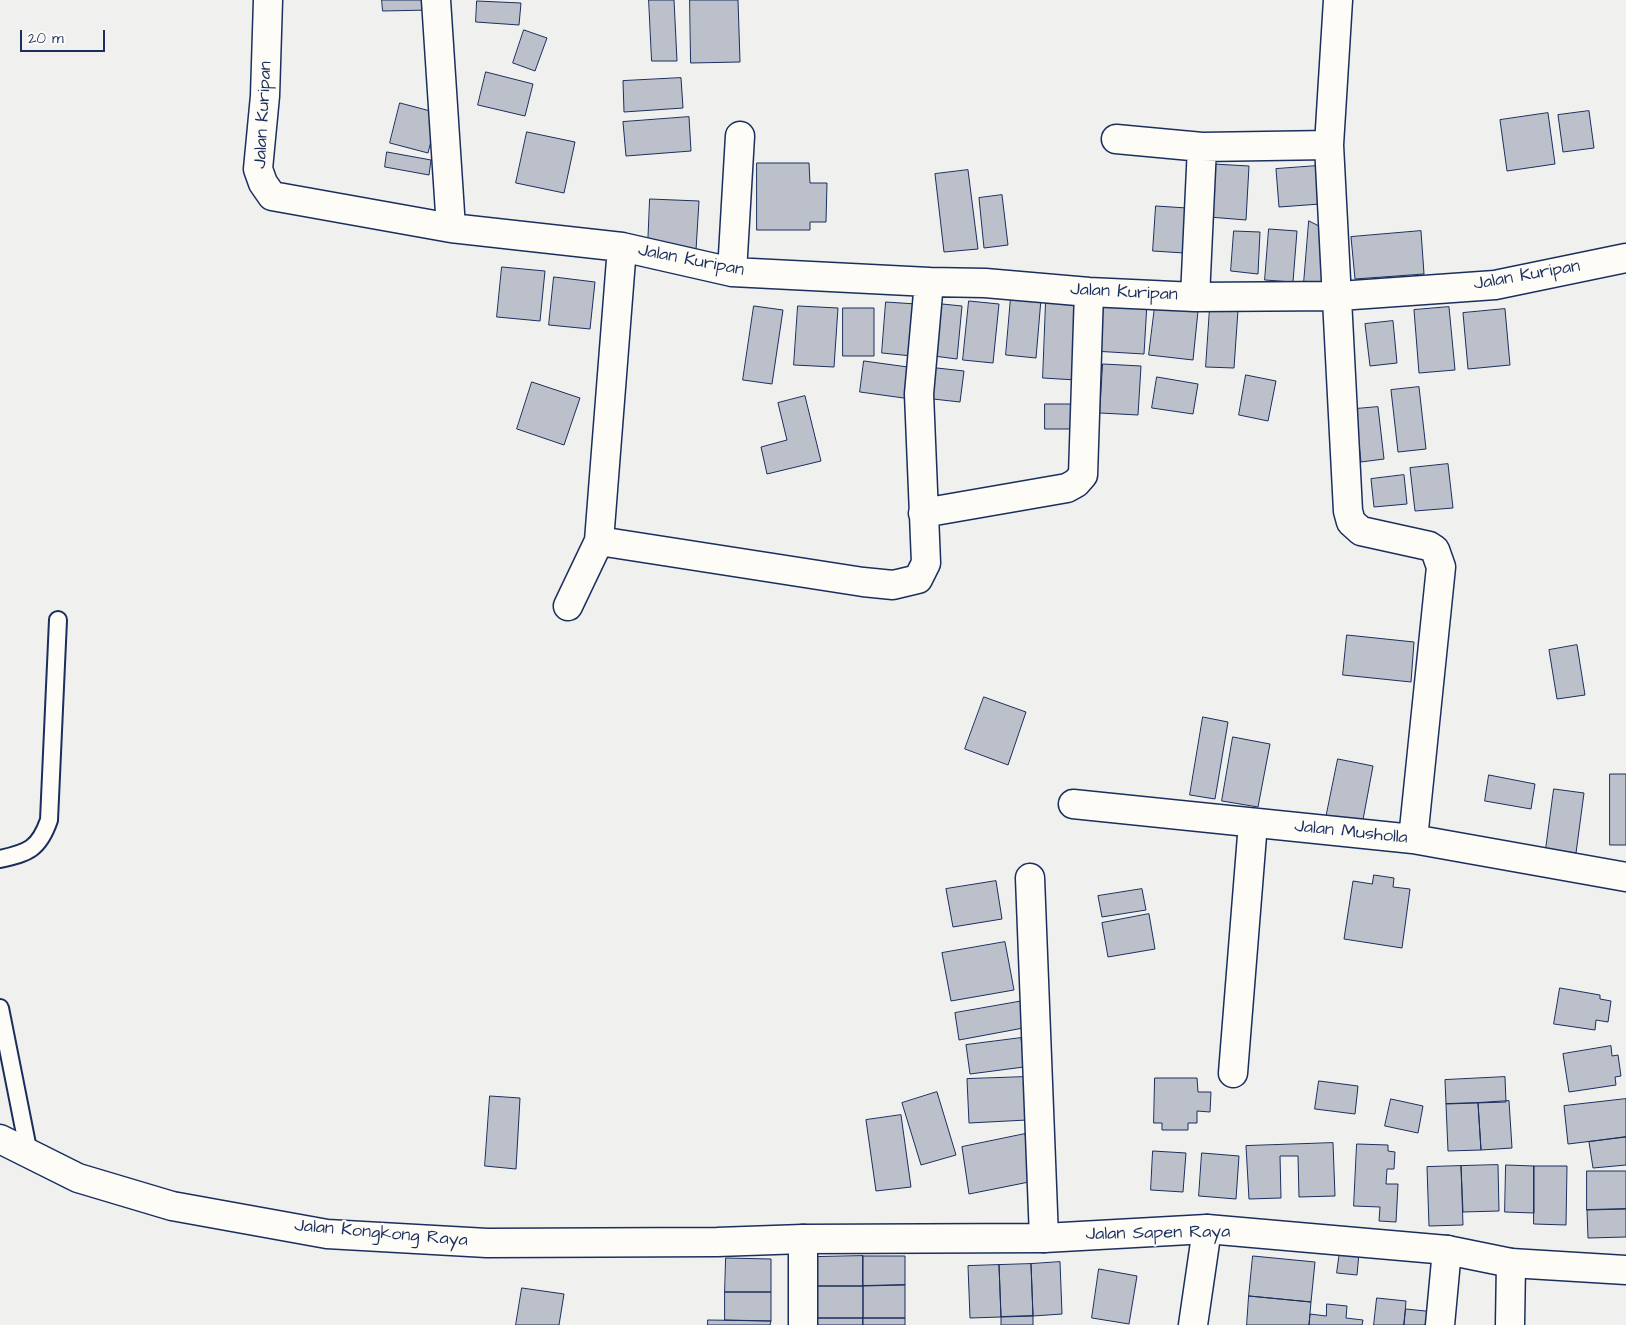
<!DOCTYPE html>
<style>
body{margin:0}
#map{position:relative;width:1626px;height:1325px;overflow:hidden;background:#f0f0ee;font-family:"Architects Daughter",sans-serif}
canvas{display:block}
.scale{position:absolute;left:20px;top:30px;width:85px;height:22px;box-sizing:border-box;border:2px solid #1b2f5e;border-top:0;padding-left:6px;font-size:15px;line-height:18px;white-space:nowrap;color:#1b2f5e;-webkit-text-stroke:4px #fdfcf7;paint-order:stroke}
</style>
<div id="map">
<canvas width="1626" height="1325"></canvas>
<div class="scale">20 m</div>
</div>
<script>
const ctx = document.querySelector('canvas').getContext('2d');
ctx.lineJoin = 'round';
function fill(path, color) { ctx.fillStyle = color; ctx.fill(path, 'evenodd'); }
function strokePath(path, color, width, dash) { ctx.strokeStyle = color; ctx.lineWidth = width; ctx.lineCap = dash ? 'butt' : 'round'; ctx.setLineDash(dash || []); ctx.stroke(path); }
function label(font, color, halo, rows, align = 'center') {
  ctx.font = font + ' "Architects Daughter",sans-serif'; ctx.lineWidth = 4.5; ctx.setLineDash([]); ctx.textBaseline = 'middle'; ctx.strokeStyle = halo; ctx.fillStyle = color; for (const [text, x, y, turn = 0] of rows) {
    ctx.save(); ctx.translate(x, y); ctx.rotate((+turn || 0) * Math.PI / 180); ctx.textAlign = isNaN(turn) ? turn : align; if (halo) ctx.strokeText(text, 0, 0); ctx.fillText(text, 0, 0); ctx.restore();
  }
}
const building = new Path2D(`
 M382,0H431V10L383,11Z
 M649,0H674L677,61H652Z
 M690,0H738L740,62L691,63Z
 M477,1L521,3L519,25L476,22Z
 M524,30L547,38L535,71L513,63Z
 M486,72L533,84L525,116L478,105Z
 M681,78L683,108L624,112L623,81Z
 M400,103L438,113L428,153L390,143Z
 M1589,111L1594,148L1563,152L1558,115Z
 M1548,113L1555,164L1507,171L1500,120Z
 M689,117L691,151L626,156L623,122Z
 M527,132L575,142L564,193L516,183Z
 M387,152L431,160L429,175L385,167Z
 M757,163H809L810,183H827L826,222H810V230H757Z
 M1213,164L1249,166L1246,220L1209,217Z
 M1317,166L1320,204L1279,207L1276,169Z
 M968,170L978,249L944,252L935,174Z
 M1002,195L1008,245L984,248L979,198Z
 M650,199L699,201L696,250L648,247Z
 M1156,206L1187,208L1184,253L1153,251Z
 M1309,221L1327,230L1330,285L1304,283Z
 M1269,229L1297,231L1293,282L1265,280Z
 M1234,231L1260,232L1258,274L1231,271Z
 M1421,231L1424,274L1355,279L1351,237Z
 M502,267L545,271L540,321L497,317Z
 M554,277L595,282L590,329L549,325Z
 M1011,297L1041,299L1036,358L1006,355Z
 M1095,300L1147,303L1144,354L1093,351Z
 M969,301L999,304L993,363L963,360Z
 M1046,301L1079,302L1076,380L1043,378Z
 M886,302L916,304L912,356L882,353Z
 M932,303L962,306L957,359L926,355Z
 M754,306L783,310L772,384L743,380Z
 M798,306L838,308L834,367L794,365Z
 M1155,306L1198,311L1193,360L1149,355Z
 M1210,307L1238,310L1234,368L1206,367Z
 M1449,307L1455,370L1419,373L1414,310Z
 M843,308H874V356H843Z
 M1505,309L1510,365L1468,369L1463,313Z
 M1393,321L1397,363L1370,366L1365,324Z
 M864,361L915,368L911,399L860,392Z
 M1103,364L1141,366L1138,415L1100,413Z
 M928,367L964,371L960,402L924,398Z
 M1246,375L1276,381L1268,421L1239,415Z
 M1157,377L1198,384L1193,414L1152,408Z
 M532,382L580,398L564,445L517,429Z
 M1419,387L1426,449L1398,452L1391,390Z
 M805,396L821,461L767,474L761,447L787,440L778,403Z
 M1045,404H1078V429H1045Z
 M1378,407L1384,459L1361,462L1355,409Z
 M1448,464L1453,508L1415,511L1410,468Z
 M1404,475L1407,504L1374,507L1371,479Z
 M1347,635L1414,642L1411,682L1343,675Z
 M1577,645L1585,695L1557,699L1549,650Z
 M984,697L1026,712L1008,765L965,749Z
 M1203,717L1228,722L1215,799L1190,795Z
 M1233,737L1270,744L1258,807L1222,801Z
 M1338,759L1373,766L1362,825L1326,818Z
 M1610,774H1626V845H1610Z
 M1489,775L1535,784L1531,809L1485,801Z
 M1554,789L1584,793L1576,853L1546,849Z
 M1374,875L1394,878L1393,887L1410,889L1402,948L1344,939L1353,881L1372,884Z
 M996,881L1002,919L953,927L946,889Z
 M1142,889L1146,910L1102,917L1098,896Z
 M1149,914L1155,949L1108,957L1102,923Z
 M1005,942L1014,990L951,1001L942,953Z
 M1560,988L1600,995V999L1611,1001L1608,1022L1596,1020L1595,1030L1554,1024Z
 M1029,1000L1034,1026L959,1040L955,1013Z
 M1021,1038L1024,1067L970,1074L966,1045Z
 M1611,1046L1612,1056L1618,1055L1621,1076L1615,1077L1616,1085L1569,1092L1563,1054Z
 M1025,1077L1027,1120L969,1123L967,1079Z
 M1505,1077L1506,1102L1446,1104L1445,1080Z
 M1155,1078H1197L1198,1092H1211L1210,1112L1197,1111V1123H1188V1130H1162V1123H1154Z
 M1319,1081L1358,1086L1355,1114L1315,1109Z
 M937,1092L956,1155L921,1165L902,1103Z
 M490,1096L520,1098L516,1169L485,1166Z
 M1391,1099L1423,1106L1418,1133L1385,1126Z
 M1626,1099V1137L1568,1144L1564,1106Z
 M1509,1101L1512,1148L1481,1150L1478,1103Z
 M1478,1103L1481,1150L1448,1151L1446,1104Z
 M901,1115L911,1187L876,1191L866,1120Z
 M1025,1134L1034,1181L969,1194L962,1147Z
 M1626,1137V1165L1593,1168L1589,1142Z
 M1333,1143L1335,1196L1299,1197L1298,1156H1280L1281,1198L1249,1199L1246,1146Z
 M1357,1144L1388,1145V1151L1395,1152L1394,1169H1387L1386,1184H1398L1396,1222L1379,1221L1380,1207L1354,1206Z
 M1153,1151L1186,1153L1183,1192L1151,1190Z
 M1202,1153L1239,1156L1236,1199L1199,1196Z
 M1498,1165L1499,1211L1463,1212L1461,1166Z
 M1506,1165L1534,1166V1213L1505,1212Z
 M1461,1166L1463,1225L1429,1226L1427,1167Z
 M1534,1166H1567L1566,1225L1534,1224Z
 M1587,1171H1626V1209L1587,1210Z
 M1626,1209V1237L1588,1238L1587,1210Z
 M1340,1251L1359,1253L1357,1275L1337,1273Z
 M863,1256H905V1285L863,1286Z
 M863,1256V1286H817L816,1257Z
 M1253,1256L1315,1262L1311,1302L1249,1296Z
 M726,1258L771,1259V1292H725Z
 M1060,1262L1062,1314L1033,1316L1031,1264Z
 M1031,1264L1033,1316L1001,1317L999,1265Z
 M999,1265L1001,1317L970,1318L968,1266Z
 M1099,1269L1137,1276L1129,1324L1092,1318Z
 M905,1285V1318H863V1286Z
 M817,1286H863V1318H817Z
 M522,1288L564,1294L559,1325H516Z
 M725,1292H771V1321L725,1320Z
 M1249,1296L1311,1302L1309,1325H1247Z
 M1377,1298L1406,1301L1404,1325H1374Z
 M1327,1304L1347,1306L1346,1318L1363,1320L1362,1325H1309L1310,1314L1326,1316Z
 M1406,1309L1435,1312L1434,1325H1404Z
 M1033,1316V1325H1001V1317Z
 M817,1318H863V1325H817Z
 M863,1318H905V1325H863Z
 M708,1320L771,1321L770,1325H708Z`);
fill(building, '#bbc0ca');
strokePath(building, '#1b2f5e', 1);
const lane = new Path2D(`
 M0,859C28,853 39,849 49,820L58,620
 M0,1008L29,1154`);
const street = new Path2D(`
 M268,0L265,96L258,169L263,183L272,196L451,228L622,247L732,272L929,282L985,283L1089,292L1195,297L1339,296L1495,285L1626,258
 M436,0L451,228
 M1116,139L1202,147L1329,145L1338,0
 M1329,145L1348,511L1351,522L1361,531L1429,546L1435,550L1441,567L1413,839
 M732,272L740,136
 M1195,297L1202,147
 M923,513L1067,488L1076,483L1083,475L1089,292
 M599,541L863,582L893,585L918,579L926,563L919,394L929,282
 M568,606L599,541L622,247
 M1073,804L1413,839L1626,877
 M1030,878L1044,1238
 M1233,1073L1253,823
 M803,1239V1325
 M1193,1325L1207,1229
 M1440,1325L1447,1250
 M1510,1325L1511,1263`);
const secondary = new Path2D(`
 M0,1139L78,1178L172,1206L327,1234L487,1243L717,1242L803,1239L1044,1238L1207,1229L1447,1250L1511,1263L1626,1270`);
strokePath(lane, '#1b2f5e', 20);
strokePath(street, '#1b2f5e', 31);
strokePath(secondary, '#1b2f5e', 31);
strokePath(lane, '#fdfcf7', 16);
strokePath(street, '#fdfcf7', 28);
strokePath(secondary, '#fdfcf7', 28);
label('18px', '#1b2f5e', '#fdfcf7', [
 ["Jalan Kuripan",264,115,-87],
 ["Jalan Kuripan",691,261,11],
 ["Jalan Kuripan",1527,276,-10],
 ["Jalan Kuripan",1124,293,3],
 ["Jalan Musholla",1351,833,6],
 ["Jalan Kongkong Raya",381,1234,5],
 ["Jalan Sapen Raya",1158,1234,-1]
]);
</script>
